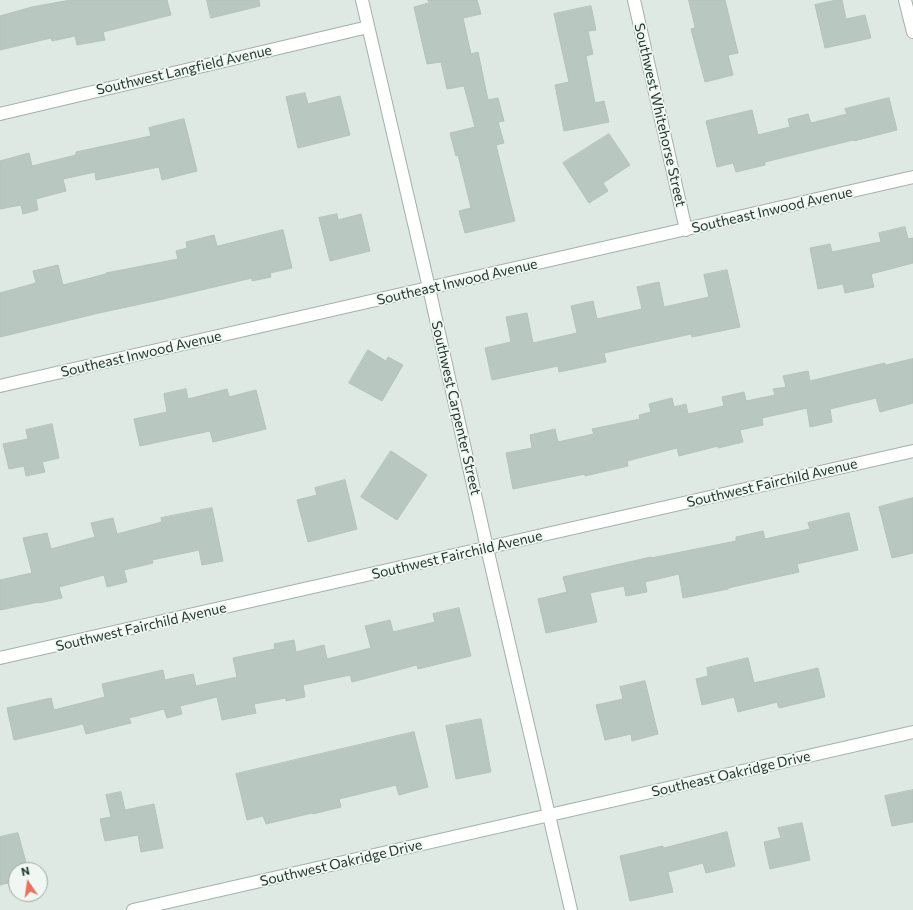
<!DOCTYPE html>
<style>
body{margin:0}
#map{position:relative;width:913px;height:910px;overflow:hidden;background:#dfe9e4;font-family:Commissioner,sans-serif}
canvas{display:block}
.north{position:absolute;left:8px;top:862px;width:40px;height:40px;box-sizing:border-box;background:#f0f6f2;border:1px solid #9eaaa4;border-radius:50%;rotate:347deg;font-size:11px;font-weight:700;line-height:16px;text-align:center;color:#223830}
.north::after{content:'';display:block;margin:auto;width:14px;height:18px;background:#e77260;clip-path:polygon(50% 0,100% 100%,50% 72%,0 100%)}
</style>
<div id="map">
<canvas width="913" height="910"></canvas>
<div class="north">N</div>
</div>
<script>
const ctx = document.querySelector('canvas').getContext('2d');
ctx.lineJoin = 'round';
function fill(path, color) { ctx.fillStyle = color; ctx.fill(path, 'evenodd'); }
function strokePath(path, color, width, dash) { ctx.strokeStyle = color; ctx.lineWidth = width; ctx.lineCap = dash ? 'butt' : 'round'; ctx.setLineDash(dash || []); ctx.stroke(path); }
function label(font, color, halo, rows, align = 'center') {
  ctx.font = font + ' Commissioner,sans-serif'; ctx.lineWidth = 3.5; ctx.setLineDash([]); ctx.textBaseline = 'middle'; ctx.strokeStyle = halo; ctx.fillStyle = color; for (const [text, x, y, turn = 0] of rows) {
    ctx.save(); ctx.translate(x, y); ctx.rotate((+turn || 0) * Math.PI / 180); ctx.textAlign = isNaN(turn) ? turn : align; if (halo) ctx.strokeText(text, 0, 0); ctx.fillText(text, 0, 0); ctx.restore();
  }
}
const building = new Path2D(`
 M71,0H167L171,15L103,32L105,40L77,45L75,36L52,41L51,38L0,50V16L32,7Z
 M207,0H259L260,6L211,18Z
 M428,0H477L481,14L463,18L471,54L478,52L488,100L498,98L504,121L498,122L504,143L496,145L515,221L465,233L459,211L471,208L458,155L456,156L450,133L475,127L464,86L447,89L441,62L427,64L414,7L429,3Z
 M689,0H725L738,53L728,55L733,75L705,82L691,29L695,28Z
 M837,0H842L846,19L865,15L871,38L825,48L815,5Z
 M591,6L596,30L588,31L593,54L586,56L595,103L604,101L609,122L564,131L555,85L569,82L554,14Z
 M305,93L308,104L340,96L350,135L298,148L286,97Z
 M889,98L897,130L854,141L853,140L765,162V165L736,172L733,163L717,167L706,121L752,110L758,135L790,127L788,119L808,114L811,123L847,114L845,109Z
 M184,119L197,171L162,180L159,167L96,180L95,172L63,179L66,191L36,199L38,210L23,214L21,205L0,209V161L29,153L32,166L76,155V152L151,136L149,128Z
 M609,134L630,165L603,183L608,191L589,203L563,163Z
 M337,214L338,220L361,214L370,251L330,261L319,218Z
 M905,227L908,239L913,238V263L871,274L874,287L845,293L843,284L818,289L810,248L830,244L832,252L881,242L879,233Z
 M283,230L292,268L270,273L271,277L252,281V278L159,300L99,313L0,337V293L36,283L33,271L58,265L63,285L106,274V273L178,259L176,251L187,248L186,242L214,235L217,246Z
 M727,270L740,327L692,337L691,334L604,353L606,362L559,372L558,366L492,380L485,348L511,342L506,317L527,313L533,343L577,333L571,306L593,301L597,319L642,309L637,287L659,282L664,307L709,297L704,275Z
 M368,350L386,361L388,357L403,365L382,401L349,383Z
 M913,359V403L880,412L876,398L830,409L832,422L810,427L807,408L762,418L763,425L740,430L743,442L718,448V446L679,456L677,448L627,461L628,466L585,476V474L513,489L506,453L532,448L530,435L555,429L558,442L594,434L592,429L640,419L639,415L651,412L649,404L672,398L674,407L686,404L688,414L724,406L722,397L744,392L746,401L775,395L773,389L786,387L783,376L808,371L810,381L885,363V365Z
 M186,389L188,399L227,389L229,397L256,390L266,429L213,442L210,431L140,446L134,419L167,412L164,394Z
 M52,424L59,458L42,462L45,472L26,476L24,466L9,469L3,444L28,439L26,430Z
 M391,451L427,475L397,520L361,497Z
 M345,480L357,529L308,542L297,500L317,495L315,488Z
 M913,498V553L892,558L879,507Z
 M212,508L223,561L202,565L199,550L152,560L153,563L124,570L127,582L107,587L104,575L59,587L62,598L39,603V602L0,610V580L32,573L23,538L47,533L51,549L95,537L91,523L113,518L117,534L162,522L161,518Z
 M849,513L858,550L797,564L799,572L728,588V589L683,598L679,574L645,582L647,592L626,596L624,586L590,593L597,622L546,633L538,599L567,592L563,577L651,557V558L736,541V537L763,531L765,539L810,529L808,523Z
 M459,608L471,656L418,669L417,665L352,682L350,675L303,685L305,697L286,701V698L254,704L256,713L222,720L217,697L180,706L182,714L167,718L164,709L129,718L131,723L86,734L83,724L14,740L7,708L51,698L54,710L105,697L102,684L163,670L165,680L193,674L196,686L237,677L233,658L275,649L274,644L294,640L296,652L324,645L327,659L371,648L365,626L390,620L393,632L435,622L433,614Z
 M748,658L754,683L818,668L825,697L779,708L777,702L738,712L734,697L702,705L696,679L708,676L707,668Z
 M645,681L658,734L632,741L631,734L605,740L596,705L623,699L620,687Z
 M481,719L491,772L456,779L446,726Z
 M414,732L428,787L399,795L396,785L339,799L341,807L313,814L312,813L266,824L263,816L247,820L236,774Z
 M913,790V822L892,826L885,796Z
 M121,792L125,810L154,804L163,848L141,852L138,835L105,841L100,819L111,817L106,795Z
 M802,823L810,860L770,869L764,842L781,838L778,828Z
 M727,832L735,866L706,873L703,863L668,872L673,892L630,901L620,856L663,846V848Z
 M18,833L28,870H16V881L0,885V837Z`);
fill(building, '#b8c7bf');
strokePath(building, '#b3c2ba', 1);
const street = new Path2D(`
 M362,0L429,288L487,548L571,910
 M634,0L686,230
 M905,0L913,32
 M0,114L368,27
 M0,386L913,177
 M0,658L913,451`);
const secondary = new Path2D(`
 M133,910L913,732`);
strokePath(street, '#a3b0aa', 14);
strokePath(secondary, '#a0b4aa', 14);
strokePath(street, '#fff', 12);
strokePath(secondary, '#fff', 12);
label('14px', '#223830', '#f0f6f2', [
 ["Southwest Langfield Avenue",184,70,-13],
 ["Southwest Whitehorse Street",660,115,77],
 ["Southeast Inwood Avenue",772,210,-13],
 ["Southeast Inwood Avenue",457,282,-13],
 ["Southeast Inwood Avenue",141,354,-13],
 ["Southwest Carpenter Street",456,408,77],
 ["Southwest Fairchild Avenue",772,483,-13],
 ["Southwest Fairchild Avenue",457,555,-13],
 ["Southwest Fairchild Avenue",141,627,-13],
 ["Southeast Oakridge Drive",731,774,-13],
 ["Southwest Oakridge Drive",341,863,-13]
]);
</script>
